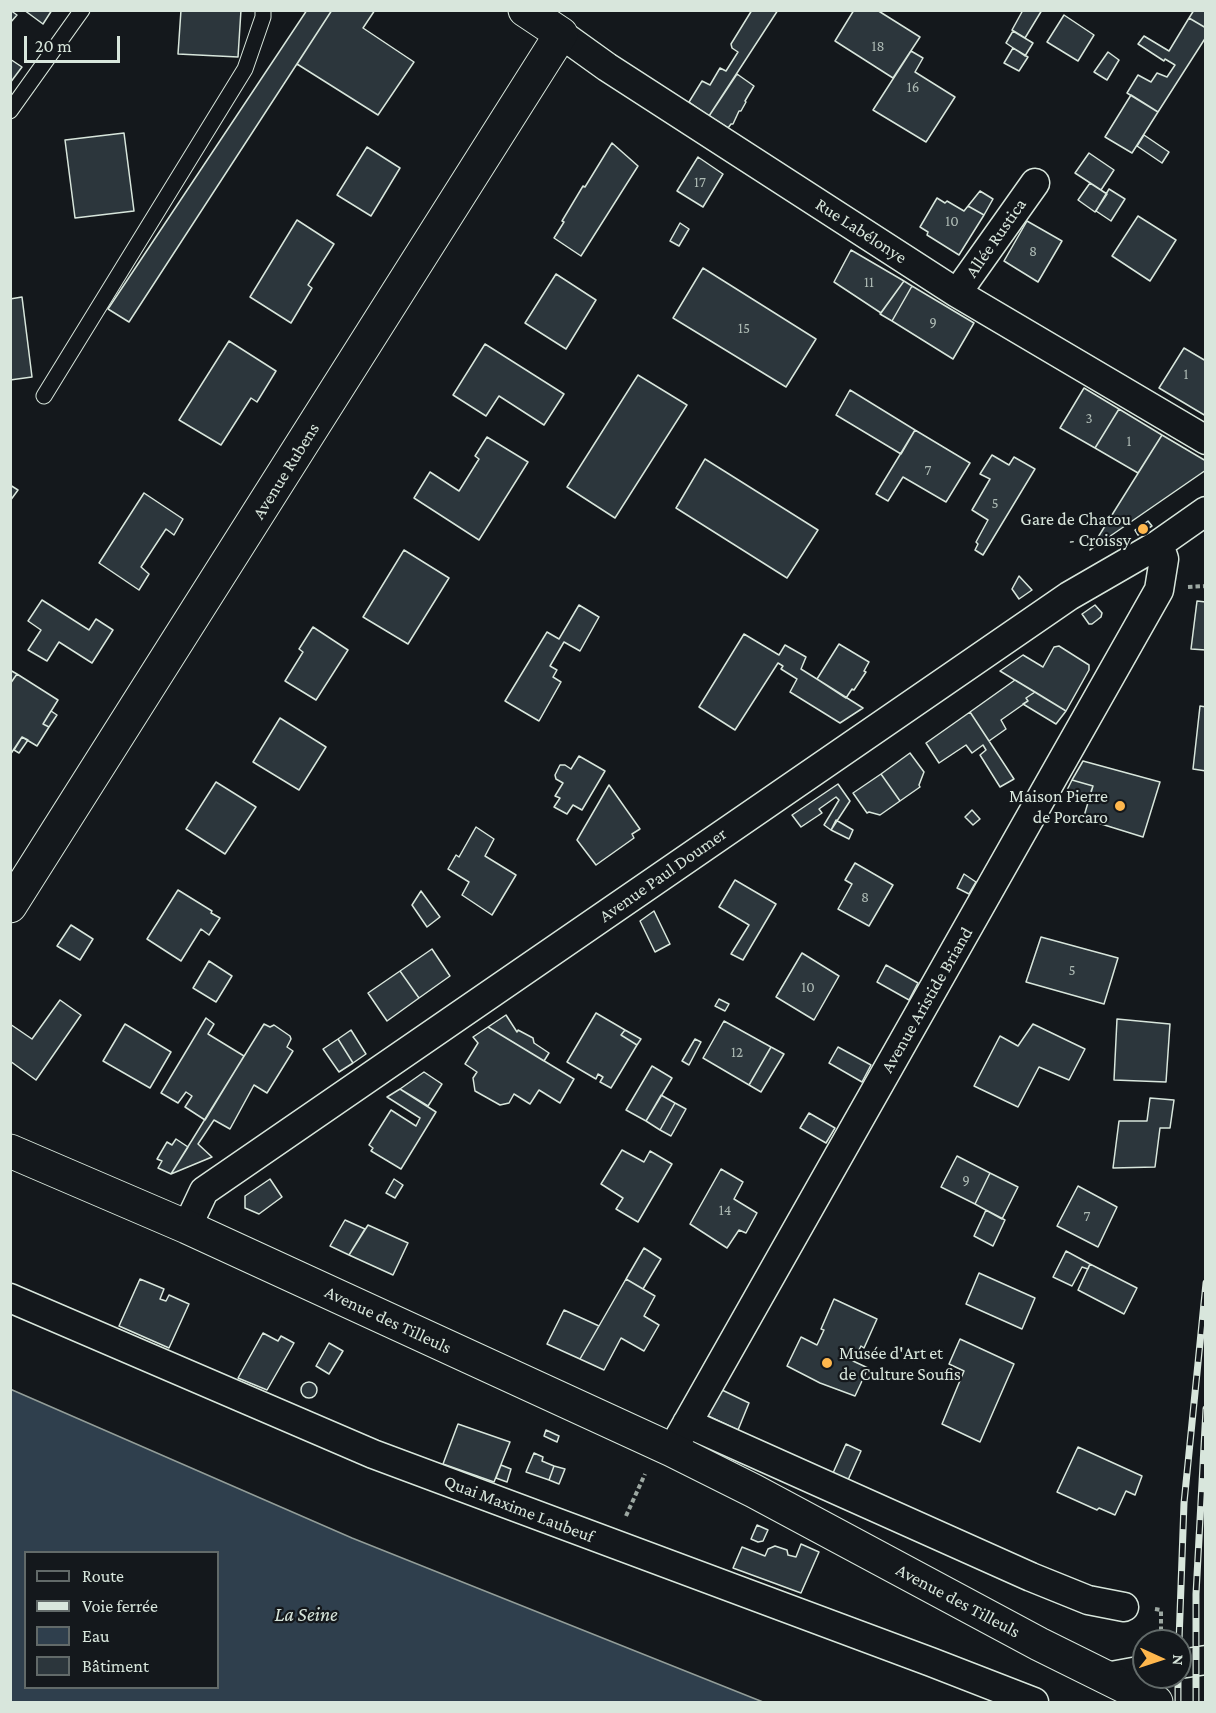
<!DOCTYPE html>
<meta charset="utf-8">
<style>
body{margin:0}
#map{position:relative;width:1216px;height:1713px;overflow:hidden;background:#14181c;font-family:"Crimson Pro",serif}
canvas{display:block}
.frame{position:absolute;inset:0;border:12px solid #d8e6dc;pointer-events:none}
.legend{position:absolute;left:24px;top:1551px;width:195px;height:138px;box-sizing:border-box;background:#14181c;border:2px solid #626a69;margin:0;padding:8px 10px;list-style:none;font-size:18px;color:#d8e6dc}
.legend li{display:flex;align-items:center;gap:12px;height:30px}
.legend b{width:30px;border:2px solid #626a69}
.north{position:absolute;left:1132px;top:1629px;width:60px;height:60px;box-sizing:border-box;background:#14181c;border:2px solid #626a69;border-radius:50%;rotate:93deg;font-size:16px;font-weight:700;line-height:24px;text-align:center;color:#d8e6dc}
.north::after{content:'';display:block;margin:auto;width:21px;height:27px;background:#ffb74d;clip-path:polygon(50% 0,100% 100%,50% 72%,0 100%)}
.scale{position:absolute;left:24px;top:36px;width:96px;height:27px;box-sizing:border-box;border:3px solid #d8e6dc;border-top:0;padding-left:8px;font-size:18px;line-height:21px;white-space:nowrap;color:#d8e6dc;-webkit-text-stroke:4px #14181c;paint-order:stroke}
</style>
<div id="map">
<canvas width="1216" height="1713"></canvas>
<div class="frame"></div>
<ul class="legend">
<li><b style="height:8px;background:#14181c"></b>Route</li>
<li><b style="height:8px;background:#d8e6dc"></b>Voie ferrée</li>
<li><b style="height:16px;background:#2f3f4d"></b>Eau</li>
<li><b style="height:16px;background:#2c363c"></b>Bâtiment</li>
</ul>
<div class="north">N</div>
<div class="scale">20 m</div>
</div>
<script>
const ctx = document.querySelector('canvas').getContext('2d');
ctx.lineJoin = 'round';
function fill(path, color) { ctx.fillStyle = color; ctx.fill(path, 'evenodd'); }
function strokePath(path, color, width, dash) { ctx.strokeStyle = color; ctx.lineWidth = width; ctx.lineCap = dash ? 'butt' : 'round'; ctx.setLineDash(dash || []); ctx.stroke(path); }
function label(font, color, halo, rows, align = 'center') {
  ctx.font = font + ' "Crimson Pro",serif'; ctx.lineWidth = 4.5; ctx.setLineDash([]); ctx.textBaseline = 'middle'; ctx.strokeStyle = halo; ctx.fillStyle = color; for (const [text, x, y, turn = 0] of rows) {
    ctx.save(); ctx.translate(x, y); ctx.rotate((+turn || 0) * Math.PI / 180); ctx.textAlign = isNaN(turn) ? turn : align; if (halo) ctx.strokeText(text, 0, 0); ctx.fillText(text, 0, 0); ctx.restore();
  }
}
const water = new Path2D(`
 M10,1389L352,1538L763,1702H11ZM26,1552H218V1688H26Z`);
fill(water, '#2f3f4d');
strokePath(water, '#939e99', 1.5);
const building = new Path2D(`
 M10,10L17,15L10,23Z
 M24,10H52L43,24Z
 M181,10H241L238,57L178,54Z
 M307,10H332L129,322L108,309Z
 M332,10H375L363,28L414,62L378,115L297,64Z
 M752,10H778L709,116L689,102L702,81L710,85L720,68L726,71L738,52L732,48L731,44Z
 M854,10H877L920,37L893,78L835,41Z
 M1023,10H1042L1025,38L1012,30Z
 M1194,10H1206V28L1189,18Z
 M1064,15L1094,35L1078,61L1047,42Z
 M1189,18L1206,28V37L1158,112L1127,93L1138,75L1151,82L1157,73L1167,77L1175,65L1165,59L1164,61L1138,44L1144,36L1169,51Z
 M1013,31L1033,43L1025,56L1006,43Z
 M1013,48L1028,57L1019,71L1004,63Z
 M911,51L923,58L915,72L955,97L926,142L873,110Z
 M1108,52L1119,60L1107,80L1094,72Z
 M10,59L22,67L10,83Z
 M737,74L754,86L745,101L746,102L741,111H739L733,124H731L728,128L709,116Z
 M1131,95L1158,112L1132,153L1105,137Z
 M124,133L134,211L75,218L65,140Z
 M1144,135L1169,152L1162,163L1137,146Z
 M612,143L638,166L581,256L554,238L564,222L562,221L583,186L585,187Z
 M367,147L400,168L371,216L337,195Z
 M1089,153L1114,170L1101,190L1075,173Z
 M698,157L723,174L703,207L677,191Z
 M1090,183L1107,194L1095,212L1078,200Z
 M1109,189L1125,199L1111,221L1096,211Z
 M980,191L993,199L984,215L968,206Z
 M937,198L945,203L947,201L964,211L968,206L984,215L959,255L927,235L928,232L920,227Z
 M1138,216L1176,240L1150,281L1112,256Z
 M297,220L334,244L308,285L312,288L291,323L250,297Z
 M1027,221L1062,241L1038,282L1004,261Z
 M680,223L689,229L679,246L670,241Z
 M851,250L904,281L881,313L834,282Z
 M703,268L816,339L786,387L673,318Z
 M556,274L596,300L566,349L525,323Z
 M904,281L912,286L892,321L880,314Z
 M912,286L974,323L953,359L892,321Z
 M22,297L32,377L10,380V299Z
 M229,341L276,371L257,402L251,398L221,445L179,420Z
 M485,344L564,394L544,425L499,396L486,416L453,395Z
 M1184,348L1206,361V416L1159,388Z
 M638,375L687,405L615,518L567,487Z
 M1084,388L1119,409L1095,448L1060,428Z
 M850,390L915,430L901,454L836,415Z
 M1119,409L1162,435L1138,473L1095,448Z
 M915,430L970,463L946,502L903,477L888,501L876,494Z
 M1162,435L1206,461V470L1090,550Z
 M487,437L528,462L479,540L414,498L430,472L459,491L479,459L475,456Z
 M992,455L1009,465L1014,457L1035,469L983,555L975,550L978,544L976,542L988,520L972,510L990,479L980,474Z
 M705,459L818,530L787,578L676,508Z
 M10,485L18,490L10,501Z
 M144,493L183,519L174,535L166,529L141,567L149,574L139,590L99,563Z
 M1148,521L1152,526L1138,535L1135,530Z
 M404,550L449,578L408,644L363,617Z
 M1019,576L1032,590L1019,599L1012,589Z
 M42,600L89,630L96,619L113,630L92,663L59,642L47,661L28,650L41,630L28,621Z
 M1197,601L1206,602V650L1191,649Z
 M579,605L599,617L580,651L564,642L550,666L557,670L553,677L561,682L539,721L505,701L547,632L559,639Z
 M1095,605L1102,613L1101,617L1092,624H1089L1082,614Z
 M313,627L348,650L316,700L285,681L303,652L299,649Z
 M744,634L779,655L785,645L806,657L801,669L863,708L840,723L790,692L797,679L781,669L783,666L778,663L735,730L699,707Z
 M839,644L869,662L864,671L866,672L854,690L852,689L846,698L817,679Z
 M1059,646L1089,665V670L1066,711L1000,671L1023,655L1043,667L1054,647Z
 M10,670L17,674L10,684Z
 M17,674L58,700L43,724L49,727L37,746L22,737L10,755V684Z
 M1015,680L1035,692L1026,698L1028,701L1001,720L1006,729L989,741L970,712Z
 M1035,692L1066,711L1056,724L1023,704L1028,701L1026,698Z
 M1200,706L1206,707V771L1193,769Z
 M51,711L57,715L49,727L43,724Z
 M970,712L1014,779L1000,787L980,755L986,750L983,745L972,753L966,745L939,763L926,743Z
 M280,718L326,747L299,790L253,762Z
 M22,737L28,740L19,753L14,750Z
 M910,753L924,772L919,785L920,787L900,801L881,774Z
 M579,756L605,771L582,810L573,805L567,814L554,807L560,798L555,796L563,783L556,779L555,775L560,765H565L571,769Z
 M1083,761L1160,782L1143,837L1098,823L1099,821L1084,816L1093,786L1072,780Z
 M881,774L900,801L880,815L869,812L867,813L853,793Z
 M1072,780L1093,786L1089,797L1067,790Z
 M216,782L256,807L225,854L186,829Z
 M838,784L850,801L831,830L824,825L839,800L836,797L819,809L822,813L801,827L792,815Z
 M609,785L640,829L632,834L634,838L596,865L577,840Z
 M972,810L980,819L973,825L965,817Z
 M836,820L853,830L849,839L831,830Z
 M476,827L494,839L485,856L516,875L492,915L462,895L469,882L448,869L456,855L459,857Z
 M855,863L893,885L869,926L838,909L852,884L845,880Z
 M964,874L976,882L969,894L957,888Z
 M735,880L776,904L743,960L731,954L749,925L719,907Z
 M178,890L212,911L211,913L220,918L209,935L201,929L181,961L147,939Z
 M421,891L440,917L427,927L412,905Z
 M654,911L670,944L655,952L640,921Z
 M71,925L93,939L80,960L57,946Z
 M1041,937L1118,958L1104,1004L1026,982Z
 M432,949L450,976L419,998L400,971Z
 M802,953L839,976L814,1020L776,997Z
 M209,961L232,976L216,1002L193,988Z
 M886,965L918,983L909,1000L877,982Z
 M400,971L419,998L387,1021L368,993Z
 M719,999L729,1004L725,1011L715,1006Z
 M60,1000L81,1015L36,1080L10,1061V1024L32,1039Z
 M596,1013L625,1030L621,1035L637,1045L611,1088L600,1082L603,1077L598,1074L596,1079L567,1062Z
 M506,1015L517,1032L518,1030L533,1038L534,1043L549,1053L544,1061L488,1027Z
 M206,1018L214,1024L208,1034L244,1056L205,1120L185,1107L192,1096L186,1092L178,1103L161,1093Z
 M1117,1019L1170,1024L1166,1082L1114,1080Z
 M724,1021L771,1047L749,1085L703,1058Z
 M125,1024L171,1052L150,1088L103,1061Z
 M264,1024L270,1027L274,1025L290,1036L291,1039L287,1047L293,1051L267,1093L254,1085L230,1129L214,1120L198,1144L212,1157L171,1174Z
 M1033,1024L1085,1049L1069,1080L1039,1067L1018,1107L974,1086L1000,1036L1018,1046Z
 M488,1027L574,1079L560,1103L539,1090L530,1104L514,1094L509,1103L500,1105L475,1091L473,1078L477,1072L465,1064L478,1043L473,1037Z
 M351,1030L366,1054L353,1063L338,1039Z
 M625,1030L641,1039L637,1045L621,1035Z
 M338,1039L353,1063L339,1072L323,1049Z
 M695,1039L701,1042L689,1065L682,1061Z
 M771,1047L784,1054L761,1092L749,1085Z
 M838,1047L871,1065L862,1082L829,1063Z
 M652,1066L672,1078L646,1121L626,1110Z
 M424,1072L442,1084L428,1106L400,1089Z
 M400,1089L436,1112L401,1169L371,1151L373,1148L369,1145L391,1110L416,1126L420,1118L387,1097Z
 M661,1095L675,1103L660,1130L646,1121Z
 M1150,1098L1174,1100L1170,1128H1160L1155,1167L1113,1168L1119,1121H1147Z
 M675,1103L686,1109L671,1136L660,1130Z
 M809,1113L835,1128L826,1143L800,1128Z
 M176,1139L188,1147L171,1174L158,1168L162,1161L157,1159L167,1142L172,1145Z
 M622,1150L644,1162L650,1151L672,1164L638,1222L616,1209L623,1198L601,1184Z
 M957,1156L990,1173L975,1204L941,1187Z
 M721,1169L743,1182L734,1199L757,1213L746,1233L739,1230L727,1248L690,1224Z
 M990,1173L1018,1187L1002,1219L975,1204Z
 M270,1179L282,1197L259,1214L245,1208V1196Z
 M394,1179L403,1185L395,1198L386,1193Z
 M1078,1186L1117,1207L1098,1247L1057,1226Z
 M986,1210L1005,1220L993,1246L974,1236Z
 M345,1220L365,1229L349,1255L330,1246Z
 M368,1225L408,1243L393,1275L349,1255Z
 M644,1248L661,1259L643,1289L626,1279Z
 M1066,1251L1090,1264L1088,1269L1082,1267L1072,1286L1053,1277Z
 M1090,1264L1137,1288L1124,1314L1078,1290Z
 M979,1273L1035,1298L1022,1329L966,1304Z
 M140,1279L164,1289L160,1299L166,1301L169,1295L189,1304L169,1348L119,1326Z
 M626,1279L655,1296L644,1316L659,1325L644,1351L621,1338L604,1370L580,1359Z
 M834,1299L877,1319L864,1348L861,1346L853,1361L868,1368L855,1396L820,1383L787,1366L801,1337L817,1345L824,1330L821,1329Z
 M564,1310L599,1326L580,1359L547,1344Z
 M263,1333L278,1341L281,1336L294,1343L267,1390L238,1378Z
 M960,1339L1014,1364L980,1442L942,1424L964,1371L949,1364Z
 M329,1343L343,1351L329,1374L316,1366Z
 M301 1390a8 8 0 1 1 16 0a8 8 0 1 1-16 0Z
 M720,1389L749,1403L738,1430L706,1415Z
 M458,1424L510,1442L494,1482L443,1464Z
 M546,1430L559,1436L557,1442L544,1436Z
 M846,1444L861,1451L848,1480L833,1473Z
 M1078,1447L1142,1476L1135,1495L1126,1491L1115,1515L1099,1508L1097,1510L1057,1492Z
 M534,1453L543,1457L542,1461L554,1466L549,1480L526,1472Z
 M501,1465L511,1469L507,1482L496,1478Z
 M554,1466L565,1469L559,1484L549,1480Z
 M757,1525L768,1530L763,1541L758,1542L751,1539Z
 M801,1544L819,1552L801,1593L733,1568L742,1547L765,1556L768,1549L775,1546L787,1550L788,1555L796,1557Z`);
fill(building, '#2c363c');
strokePath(building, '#d8e6dc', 1.5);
const lane = new Path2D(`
 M10,111L82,10
 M44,396L245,69L263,17V10`);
const street = new Path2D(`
 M561,34L607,67L957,293L1206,440
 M957,293L1035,183
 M187,1227L204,1191L1069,596L1159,544L1206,511
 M10,1298L373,1454L931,1662L1034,1702
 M687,1423L1031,1577L1088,1600L1124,1607
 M672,1450L1159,590L1164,559L1159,544
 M1180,1664L1206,1660
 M1106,1677L1144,1670`);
const secondary = new Path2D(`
 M10,906L561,34L525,10
 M10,1151L187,1227L672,1450L754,1491L1039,1644L1156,1702`);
strokePath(lane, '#d8e6dc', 17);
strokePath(street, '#d8e6dc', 31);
strokePath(secondary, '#d8e6dc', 35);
strokePath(new Path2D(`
 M1188,587L1206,586
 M626,1516L645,1474
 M1155,1609L1161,1610V1640`), '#9da8a2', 4, [4.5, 3]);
strokePath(lane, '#14181c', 15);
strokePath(street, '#14181c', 28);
strokePath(secondary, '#14181c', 33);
const rail = new Path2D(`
 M1179,1641L1184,1503L1206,1283
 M1178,1702V1677
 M1196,1702V1594L1206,1409`);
strokePath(rail, '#d8e6dc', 7);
strokePath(rail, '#14181c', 4.5, [14]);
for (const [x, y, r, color] of [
 [1143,529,6,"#ffb74d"],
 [1120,806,6,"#ffb74d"],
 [827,1363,6,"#ffb74d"]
]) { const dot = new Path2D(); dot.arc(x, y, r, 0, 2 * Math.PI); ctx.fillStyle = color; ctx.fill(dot); strokePath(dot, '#14181c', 2); }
label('15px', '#adbab4', null, [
 ["18",878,46],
 ["16",913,87],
 ["17",700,182],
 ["10",952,221],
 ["8",1033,251],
 ["11",869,282],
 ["9",933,322],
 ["15",744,328],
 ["1",1186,374],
 ["3",1089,418],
 ["1",1129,441],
 ["7",928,470],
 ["5",995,503],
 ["8",865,897],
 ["5",1072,970],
 ["10",808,987],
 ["12",737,1052],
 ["9",966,1180],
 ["14",725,1210],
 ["7",1087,1216]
]);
label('18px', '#d8e6dc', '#14181c', [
 ["Rue Labélonye",861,231,33],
 ["Allée Rustica",996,238,-55],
 ["Avenue Rubens",286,471,-58],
 ["Avenue Paul Doumer",663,875,-35],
 ["Avenue Aristide Briand",927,1000,-60],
 ["Avenue des Tilleuls",388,1320,25],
 ["Quai Maxime Laubeuf",519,1509,21],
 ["Avenue des Tilleuls",958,1601,28]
]);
label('18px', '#d8e6dc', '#14181c', [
 ["Gare de Chatou",1131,519],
 ["- Croissy",1131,540],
 ["Maison Pierre",1108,796],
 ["de Porcaro",1108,817],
 ["Musée d'Art et",839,1353,"left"],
 ["de Culture Soufis",839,1374,"left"]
], 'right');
label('italic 20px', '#d8e6dc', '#14181c', [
 ["La Seine",306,1615]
]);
</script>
